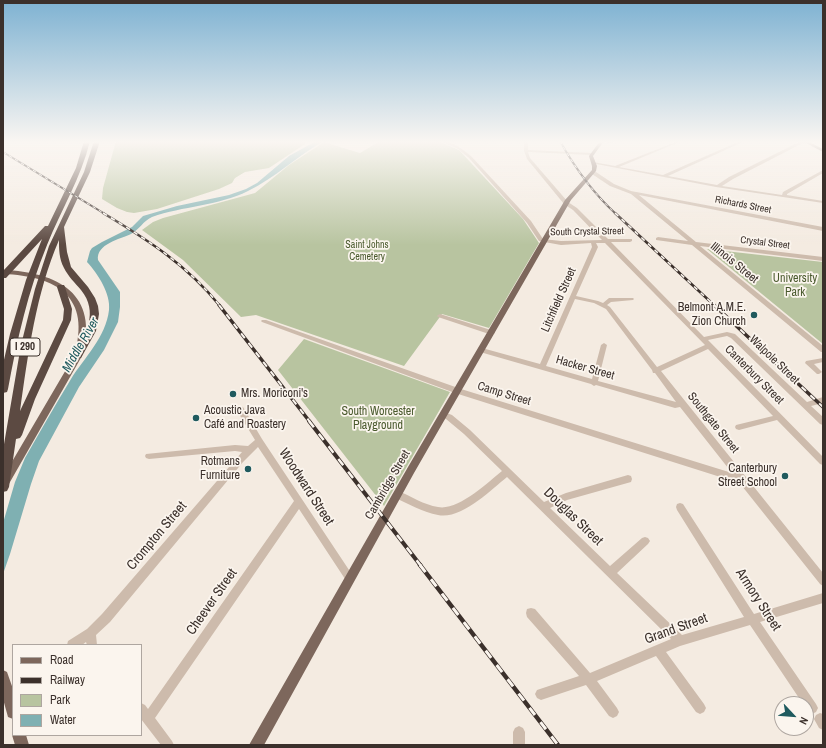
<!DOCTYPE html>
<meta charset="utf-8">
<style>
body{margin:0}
#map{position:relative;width:826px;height:748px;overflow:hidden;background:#f4ebe1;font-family:"Archivo Narrow",sans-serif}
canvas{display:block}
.frame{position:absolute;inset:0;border:4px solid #3b302b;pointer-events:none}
.legend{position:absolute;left:12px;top:644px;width:130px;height:92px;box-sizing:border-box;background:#fbf5ee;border:1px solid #aea6a0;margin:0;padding:5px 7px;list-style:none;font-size:12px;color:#3b302b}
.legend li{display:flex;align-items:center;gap:8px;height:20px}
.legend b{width:20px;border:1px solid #aea6a0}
.north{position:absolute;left:774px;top:696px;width:40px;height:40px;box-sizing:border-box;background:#fbf5ee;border:1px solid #aea6a0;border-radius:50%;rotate:116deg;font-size:11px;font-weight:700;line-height:16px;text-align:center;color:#3b302b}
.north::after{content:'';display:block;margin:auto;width:14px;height:18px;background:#1f5a5e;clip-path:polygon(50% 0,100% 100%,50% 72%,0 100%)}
</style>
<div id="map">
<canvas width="826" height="748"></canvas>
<div class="frame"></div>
<ul class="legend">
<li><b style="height:5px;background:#7d675c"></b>Road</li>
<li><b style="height:5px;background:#3b302b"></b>Railway</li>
<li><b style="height:11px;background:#b8c4a0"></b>Park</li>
<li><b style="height:11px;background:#7fb0b2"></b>Water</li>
</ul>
<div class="north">N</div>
</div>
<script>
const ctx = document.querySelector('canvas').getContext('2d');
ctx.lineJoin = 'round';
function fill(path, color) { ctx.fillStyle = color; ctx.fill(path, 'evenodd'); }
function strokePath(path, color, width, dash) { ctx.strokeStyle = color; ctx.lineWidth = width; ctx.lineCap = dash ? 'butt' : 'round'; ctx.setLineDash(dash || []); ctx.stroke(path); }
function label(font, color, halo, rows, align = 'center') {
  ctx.font = font + ' "Archivo Narrow",sans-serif'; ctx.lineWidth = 3.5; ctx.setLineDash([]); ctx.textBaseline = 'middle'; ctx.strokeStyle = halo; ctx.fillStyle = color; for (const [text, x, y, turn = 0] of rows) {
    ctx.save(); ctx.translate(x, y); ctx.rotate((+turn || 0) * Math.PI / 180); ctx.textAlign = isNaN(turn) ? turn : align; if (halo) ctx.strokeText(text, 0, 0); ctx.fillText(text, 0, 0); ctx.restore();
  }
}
fill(new Path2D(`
 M116,141H306L305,144L269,168L245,172L235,178L232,183L219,189L157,209L134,213L127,212L117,208L102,199L103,188Z
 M380,141H438L459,150L523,219L539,243L489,328L442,314L404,366L256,315L241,317L183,260L142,230L153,222L163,218L255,193L289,165L324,142L360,153Z
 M707,249L823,262V344Z
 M304,339L450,392L384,506L278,370Z`), '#b8c4a0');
fill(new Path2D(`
 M316,141H324C297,156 275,178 248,191C218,206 183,206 152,217C143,221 140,229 131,234C120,239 96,244 98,260L120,292V307L118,322L104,350L79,387L39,461L31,484L10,554L3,574V523L15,482L25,458C40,432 55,405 71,379C84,358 106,337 109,310C111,294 98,274 87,262L90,251L92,248L102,242L132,227L143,216L177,206L229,195L246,189L257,183L289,156Z`), '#7fb0b2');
fill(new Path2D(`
 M440,141C451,140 463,149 471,156L531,221L543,239L561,241L602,240L573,210L564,204L527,159L524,151V141H528V150L593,153L594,154L592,155L528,152L530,158L568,202L577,208L608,239H632V241L630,242H611L704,337L727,332L735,334L807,402L823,397V403L811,406L823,417V425L820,424L731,338L727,336L708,340L823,457V465L820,464L777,420L739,430L736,429L735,427L736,425L773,416L708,349L661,371L823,573V586L820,584L738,481H733L455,393L262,322L261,321L262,320H266L461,389L732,473L680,407L675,408L596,385L594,386L591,384L480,352L479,350L482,348L540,364L592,247L591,243L561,245L539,241L527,223L469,158L458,149ZM596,243H605L705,345L657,367L610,307L607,305L611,302L633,300L634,299L633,298H609L603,303L598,301L576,296L598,247ZM575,299L594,303L606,309L652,370L653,373H655L676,402L598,381L607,345L604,343L601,345L592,379L546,366Z
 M597,141H620L611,143Z
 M678,141H682L619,167L663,175L740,141H744L743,142L668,176L717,185L729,177L799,142L817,141L815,142L801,144L733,179L722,186L782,195L783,192L823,170V173L787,194V195L823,201V203L716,187L591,163L593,162L615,166Z
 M592,172H596L614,184L631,191L823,227V231L639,195L696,242L823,257V261L700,246L823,346V352H821L692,245L656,240V238L658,237L688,241L631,194L610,186L592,174Z
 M440,314L494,331L495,333L492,335L438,317L437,316L438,315Z
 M823,358V362L814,364L822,372L819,374H817L805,363L806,361Z
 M240,406L243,407L262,439L355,579L353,582L350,584L347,582L299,509L155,718L172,741L174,745H161L141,719V703L145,705L148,709L294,501L258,447L243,462L110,622L96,635L97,645H87L86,642L82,645H67L68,641L87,629L102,614L242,452L235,451L149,459L146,458L145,456L146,454L235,445L248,446L255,440L236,409L237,407Z
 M444,412L452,415L470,430L544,502L566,493L628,475L631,476L632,479L631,482L567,500L550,508L610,566L642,538L645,537L648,538L650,541L648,544L617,573L682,635L744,617L677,510L676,507L677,504L680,503L683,504L754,614L823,593V603L760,622L816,704L818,708L816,712L812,714C807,712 806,710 806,704H803L750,625L680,646L666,652L704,704L706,708L704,712L700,714L696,712L656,656L597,681L617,708L619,712L617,716L613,718L609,716L586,685L541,700L537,698L535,694L537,690L579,676L527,617L526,613L527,609L531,608L535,609L590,673L671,639L507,477C491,490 461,520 438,515C423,512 409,504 395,498L394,495L395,492L398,491C411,496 424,505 438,507C458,511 487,483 502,471L464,434L446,419L441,417L440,415L441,413Z
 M820,713L823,714V730L819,728L814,719L816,715Z
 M519,726L523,728L525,732V745H513V732L515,728Z`), '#cdbbac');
fill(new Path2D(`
 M600,141H604L593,156L597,166L596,171L571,200L414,473L264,745H249L408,467L565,200L592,170V166L589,156Z
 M802,141H807L823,149V152Z
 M3,270C58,272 100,294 82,356L6,489L3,490V477L74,356C92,297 57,276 3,274Z
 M3,670L7,672L13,689V719L8,717L3,699Z
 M13,733V735H26L29,745H15L12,735Z`), '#7d675c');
fill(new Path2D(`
 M84,141H90C81,178 61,210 47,245C28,291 17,340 8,389L7,392L3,393V364L10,334L26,280L42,239L6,278H3V271L45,226H48L76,168Z
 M94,141H100L90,172L64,227L67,252L71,267L88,287L95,298L98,306L99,314L96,331L81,358H75L73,356C86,335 99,312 81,290C75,283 68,276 64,268C59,259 59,249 59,240C36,293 28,354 20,411L63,320L64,309L57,287L58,285H64L65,287L72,309L71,320L35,399L22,435L20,438L16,439L9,487L7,491L3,492V450L21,345L35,289L49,246L84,172Z`), '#5c4a42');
const railFar4 = new Path2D(`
 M560,141C575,168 593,193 616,214
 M3,152L105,214`);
const railFar3 = new Path2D(`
 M103,213C148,240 187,265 220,306
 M615,213L715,306`);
const railFar2 = new Path2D(`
 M219,305L310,422
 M714,305L823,407`);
const railFar1 = new Path2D(`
 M309,421L421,566`);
const rail = new Path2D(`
 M420,565L558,745`);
strokePath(railFar4, '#3b302b', 2);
strokePath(railFar3, '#3b302b', 2.5);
strokePath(railFar2, '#3b302b', 3.5);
strokePath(railFar1, '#3b302b', 4);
strokePath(rail, '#3b302b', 4.5);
strokePath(railFar4, '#fbf5ee', 1, [3.5]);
strokePath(railFar3, '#fbf5ee', 1.5, [4.5]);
strokePath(railFar2, '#fbf5ee', 2, [6]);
strokePath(railFar1, '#fbf5ee', 2.5, [8]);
strokePath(rail, '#fbf5ee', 3, [9]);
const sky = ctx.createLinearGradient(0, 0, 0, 245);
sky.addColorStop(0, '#7eb2d2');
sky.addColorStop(0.58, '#faf6f2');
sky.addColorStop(1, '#faf6f200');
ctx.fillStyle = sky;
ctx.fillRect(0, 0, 826, 245);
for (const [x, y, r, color] of [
 [754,315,4,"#1f5a5e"],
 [233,394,4,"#1f5a5e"],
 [196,418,4,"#1f5a5e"],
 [248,469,4,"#1f5a5e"],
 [785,476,4,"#1f5a5e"]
]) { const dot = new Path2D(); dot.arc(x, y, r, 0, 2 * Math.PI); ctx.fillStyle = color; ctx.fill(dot); strokePath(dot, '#fbf5ee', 1.5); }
label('10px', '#3b302b', '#fbf5ee', [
 ["Richards Street",743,205,11],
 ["South Crystal Street",587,232,-1],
 ["Crystal Street",765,243,7]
]);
label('10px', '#4a5a2e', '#fbf5ee', [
 ["Saint Johns",367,245],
 ["Cemetery",367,257]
]);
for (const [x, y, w] of [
 [25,347,30]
]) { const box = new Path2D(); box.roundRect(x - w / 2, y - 9, w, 18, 3); ctx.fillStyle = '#fbf5ee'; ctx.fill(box); strokePath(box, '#3b302b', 1); }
label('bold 11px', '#3b302b', null, [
 ["I 290",25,347]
]);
label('12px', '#3b302b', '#fbf5ee', [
 ["Illinois Street",734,263,39],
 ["Litchfield Street",559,300,-66],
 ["Walpole Street",774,360,44],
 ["Hacker Street",585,368,16],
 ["Canterbury Street",754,375,45],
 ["Camp Street",504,394,17],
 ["Southgate Street",713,423,51],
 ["Cambridge Street",388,485,-60]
]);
label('12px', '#4a5a2e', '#fbf5ee', [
 ["University",795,279],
 ["Park",795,293],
 ["South Worcester",378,412],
 ["Playground",378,426]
]);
label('12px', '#3b302b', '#fbf5ee', [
 ["Belmont A.M.E.",746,308],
 ["Zion Church",746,322],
 ["Mrs. Moriconi's",241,394,"left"],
 ["Acoustic Java",204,411,"left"],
 ["Café and Roastery",204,425,"left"],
 ["Rotmans",240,462],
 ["Furniture",240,476],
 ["Canterbury",777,469],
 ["Street School",777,483]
], 'right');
label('italic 13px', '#1f5a5e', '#fbf5ee', [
 ["Middle River",81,345,-60]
]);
label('14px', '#3b302b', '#fbf5ee', [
 ["Woodward Street",306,487,57],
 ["Douglas Street",573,517,44],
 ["Crompton Street",157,536,-50],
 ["Armory Street",758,600,57],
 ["Cheever Street",212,602,-55],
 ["Grand Street",676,629,-20]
]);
</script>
